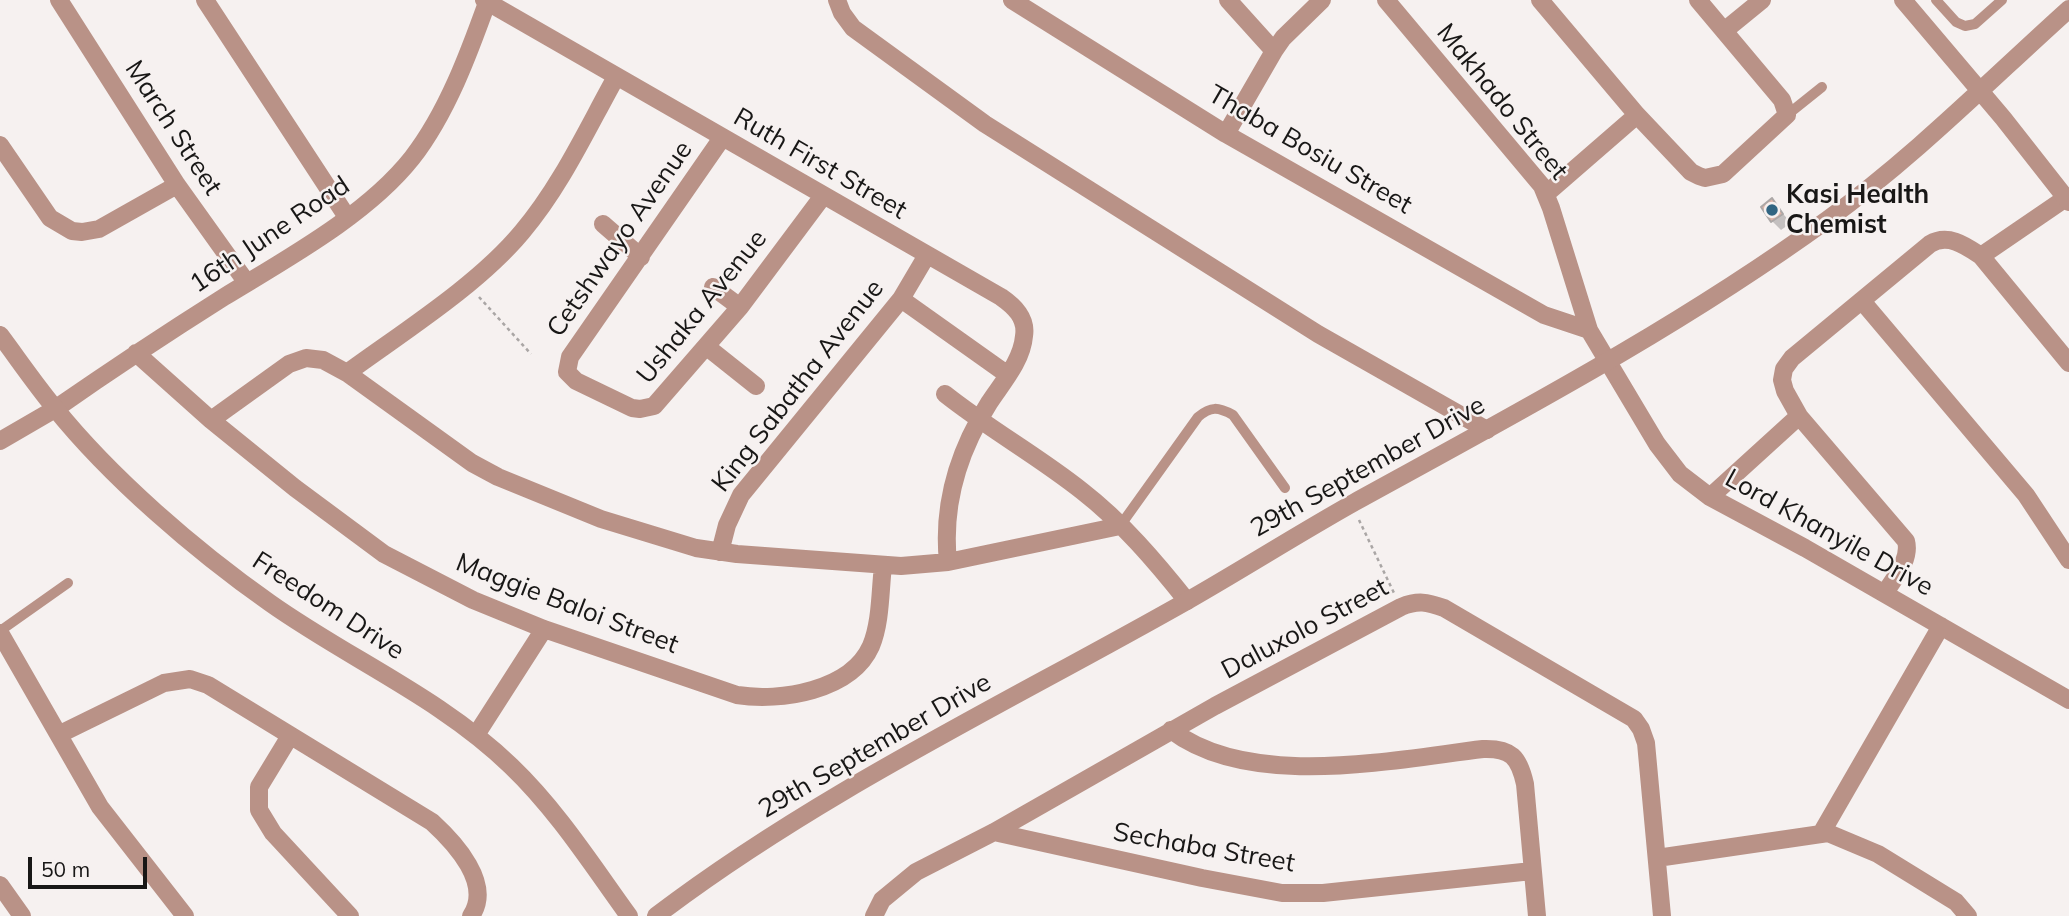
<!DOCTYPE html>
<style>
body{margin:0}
#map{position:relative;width:2069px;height:916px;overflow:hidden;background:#f6f1f0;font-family:Mulish,sans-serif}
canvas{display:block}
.scale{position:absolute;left:28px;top:857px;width:119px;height:32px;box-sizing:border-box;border:4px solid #181716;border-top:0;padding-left:9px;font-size:21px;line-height:24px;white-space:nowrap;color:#181716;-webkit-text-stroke:5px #f6f1f0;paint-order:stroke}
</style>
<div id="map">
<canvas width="2069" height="916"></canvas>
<div class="scale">50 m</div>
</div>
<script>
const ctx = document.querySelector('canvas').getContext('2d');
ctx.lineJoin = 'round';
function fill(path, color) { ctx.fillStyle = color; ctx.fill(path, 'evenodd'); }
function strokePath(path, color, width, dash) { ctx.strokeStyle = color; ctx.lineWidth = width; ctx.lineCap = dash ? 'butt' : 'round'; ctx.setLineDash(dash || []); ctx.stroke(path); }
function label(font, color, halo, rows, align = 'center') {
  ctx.font = font + ' Mulish,sans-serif'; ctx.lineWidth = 5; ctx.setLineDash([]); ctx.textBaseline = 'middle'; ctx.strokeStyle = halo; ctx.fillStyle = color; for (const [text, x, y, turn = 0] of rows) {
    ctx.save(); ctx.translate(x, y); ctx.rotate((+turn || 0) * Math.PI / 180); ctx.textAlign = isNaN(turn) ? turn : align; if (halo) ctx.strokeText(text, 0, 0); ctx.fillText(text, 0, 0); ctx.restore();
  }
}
fill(new Path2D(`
 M1772,201L1791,223L1781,230L1772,221Z`), '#0003');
const building = new Path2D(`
 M1772,198L1783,214L1771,222L1761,207Z`);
fill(building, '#ddb5a9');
strokePath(building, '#aca8a7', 2);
strokePath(new Path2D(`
 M479,297L531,354
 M1359,520L1394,593`), '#aaa6a5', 2.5, [3.5, 3.5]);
strokePath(new Path2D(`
 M1936,0L1956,22L1965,26L1975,24L2002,0
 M1787,115L1822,87
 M1120,526L1198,417C1211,406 1218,407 1233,415L1285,488
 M0,631L68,583`), '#b99287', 10);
strokePath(new Path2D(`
 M59,0L177,185L247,283
 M205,0L347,217
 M484,0L1001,297C1014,306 1027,318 1024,336C1022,361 1002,383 989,403C958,452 942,504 948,562
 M837,0L842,13L853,28L985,124L1318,334L1487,430
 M1012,0L1226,134L1544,315L1589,330
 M1228,0L1274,51
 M1386,0L1542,186L1551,208L1589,330L1657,444L1680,474L1710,497L1805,548L2069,700
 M1540,0L1637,115L1691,172L1699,176L1705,178L1723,174L1787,115L1782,100L1698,0
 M1724,31L1762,0
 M1226,134L1274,51L1283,38L1322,0
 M722,138L570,357L567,372L576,381L632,408L640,409L654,406L740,307L823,196
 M0,145L50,218L72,231L82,232L99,229L177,185
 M1546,194L1637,115
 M603,224L641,257
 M1981,256L2066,198
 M713,287L740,307
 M901,299L1008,375
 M1862,301L2026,495L2069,560
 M707,347L756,386
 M136,353L211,420L295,488L384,554L473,600L544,629L737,695C780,702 851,691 871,646C881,622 880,591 883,566
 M347,373C403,332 478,285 522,232C561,186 587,129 616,77
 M945,394C989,429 1038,456 1082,491C1122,522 1156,562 1187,601
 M55,409C111,370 167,333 224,297C286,259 367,215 412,158C447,113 469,53 488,0
 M211,420L289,364L306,358L323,360L347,373L472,463L498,477L601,519L696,548L737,554L901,566L948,562L1120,526
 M1710,497L1799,416
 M720,552L727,525L741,495L901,299L927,255
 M1885,593C1894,578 1911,560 1906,541L1799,416L1785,391L1782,380L1784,369L1792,358L1930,244C1948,233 1966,246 1981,256L2069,363
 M0,633L100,807L185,916
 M1171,730C1250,790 1391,760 1483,749C1511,748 1519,757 1525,784L1537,916
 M60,734L164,683L190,679L208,685L432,822C455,843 493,884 471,916
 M476,735L544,629
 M290,736L259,787V810L273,833L350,916
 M994,832L1202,878L1282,893H1323L1532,871
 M1822,832L1941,626
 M1657,858L1828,833L1878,854L1956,902L1968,916
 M0,885L22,916
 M874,916L882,900L916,872L994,832L1215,706L1401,607C1418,600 1427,602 1444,608L1634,719L1641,729L1646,743L1662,916`), '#b99287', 18);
strokePath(new Path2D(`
 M1903,0L2003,118L2069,202
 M0,335C18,359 35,384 54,407C111,478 196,551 270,603C349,659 441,698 511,766C557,810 592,865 629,916
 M0,441L55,409
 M656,916C819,792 1009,702 1187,601C1243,569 1298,534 1355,502C1515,414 1678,328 1827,220C1914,157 1989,81 2069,9`), '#b99287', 18);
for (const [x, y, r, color] of [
 [1772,210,7,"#316582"]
]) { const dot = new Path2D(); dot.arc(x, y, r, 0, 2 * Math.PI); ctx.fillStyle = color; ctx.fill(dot); strokePath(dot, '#f6f1f0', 2.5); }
label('26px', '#181716', '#f6f1f0', [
 ["Makhado Street",1502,102,51],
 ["March Street",173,128,57],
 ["Thaba Bosiu Street",1310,150,30],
 ["Ruth First Street",820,164,30],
 ["16th June Road",270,235,-34],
 ["Cetshwayo Avenue",620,239,-55],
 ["Ushaka Avenue",702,307,-51],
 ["King Sabatha Avenue",798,386,-52],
 ["29th September Drive",1368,467,-29],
 ["Lord Khanyile Drive",1829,533,29],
 ["Maggie Baloi Street",567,604,21],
 ["Freedom Drive",328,606,33],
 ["Daluxolo Street",1305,629,-28],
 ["29th September Drive",875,746,-30],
 ["Sechaba Street",1204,848,10]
]);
label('bold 26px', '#181716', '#f6f1f0', [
 ["Kasi Health",1786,195],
 ["Chemist",1786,225]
], 'left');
</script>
